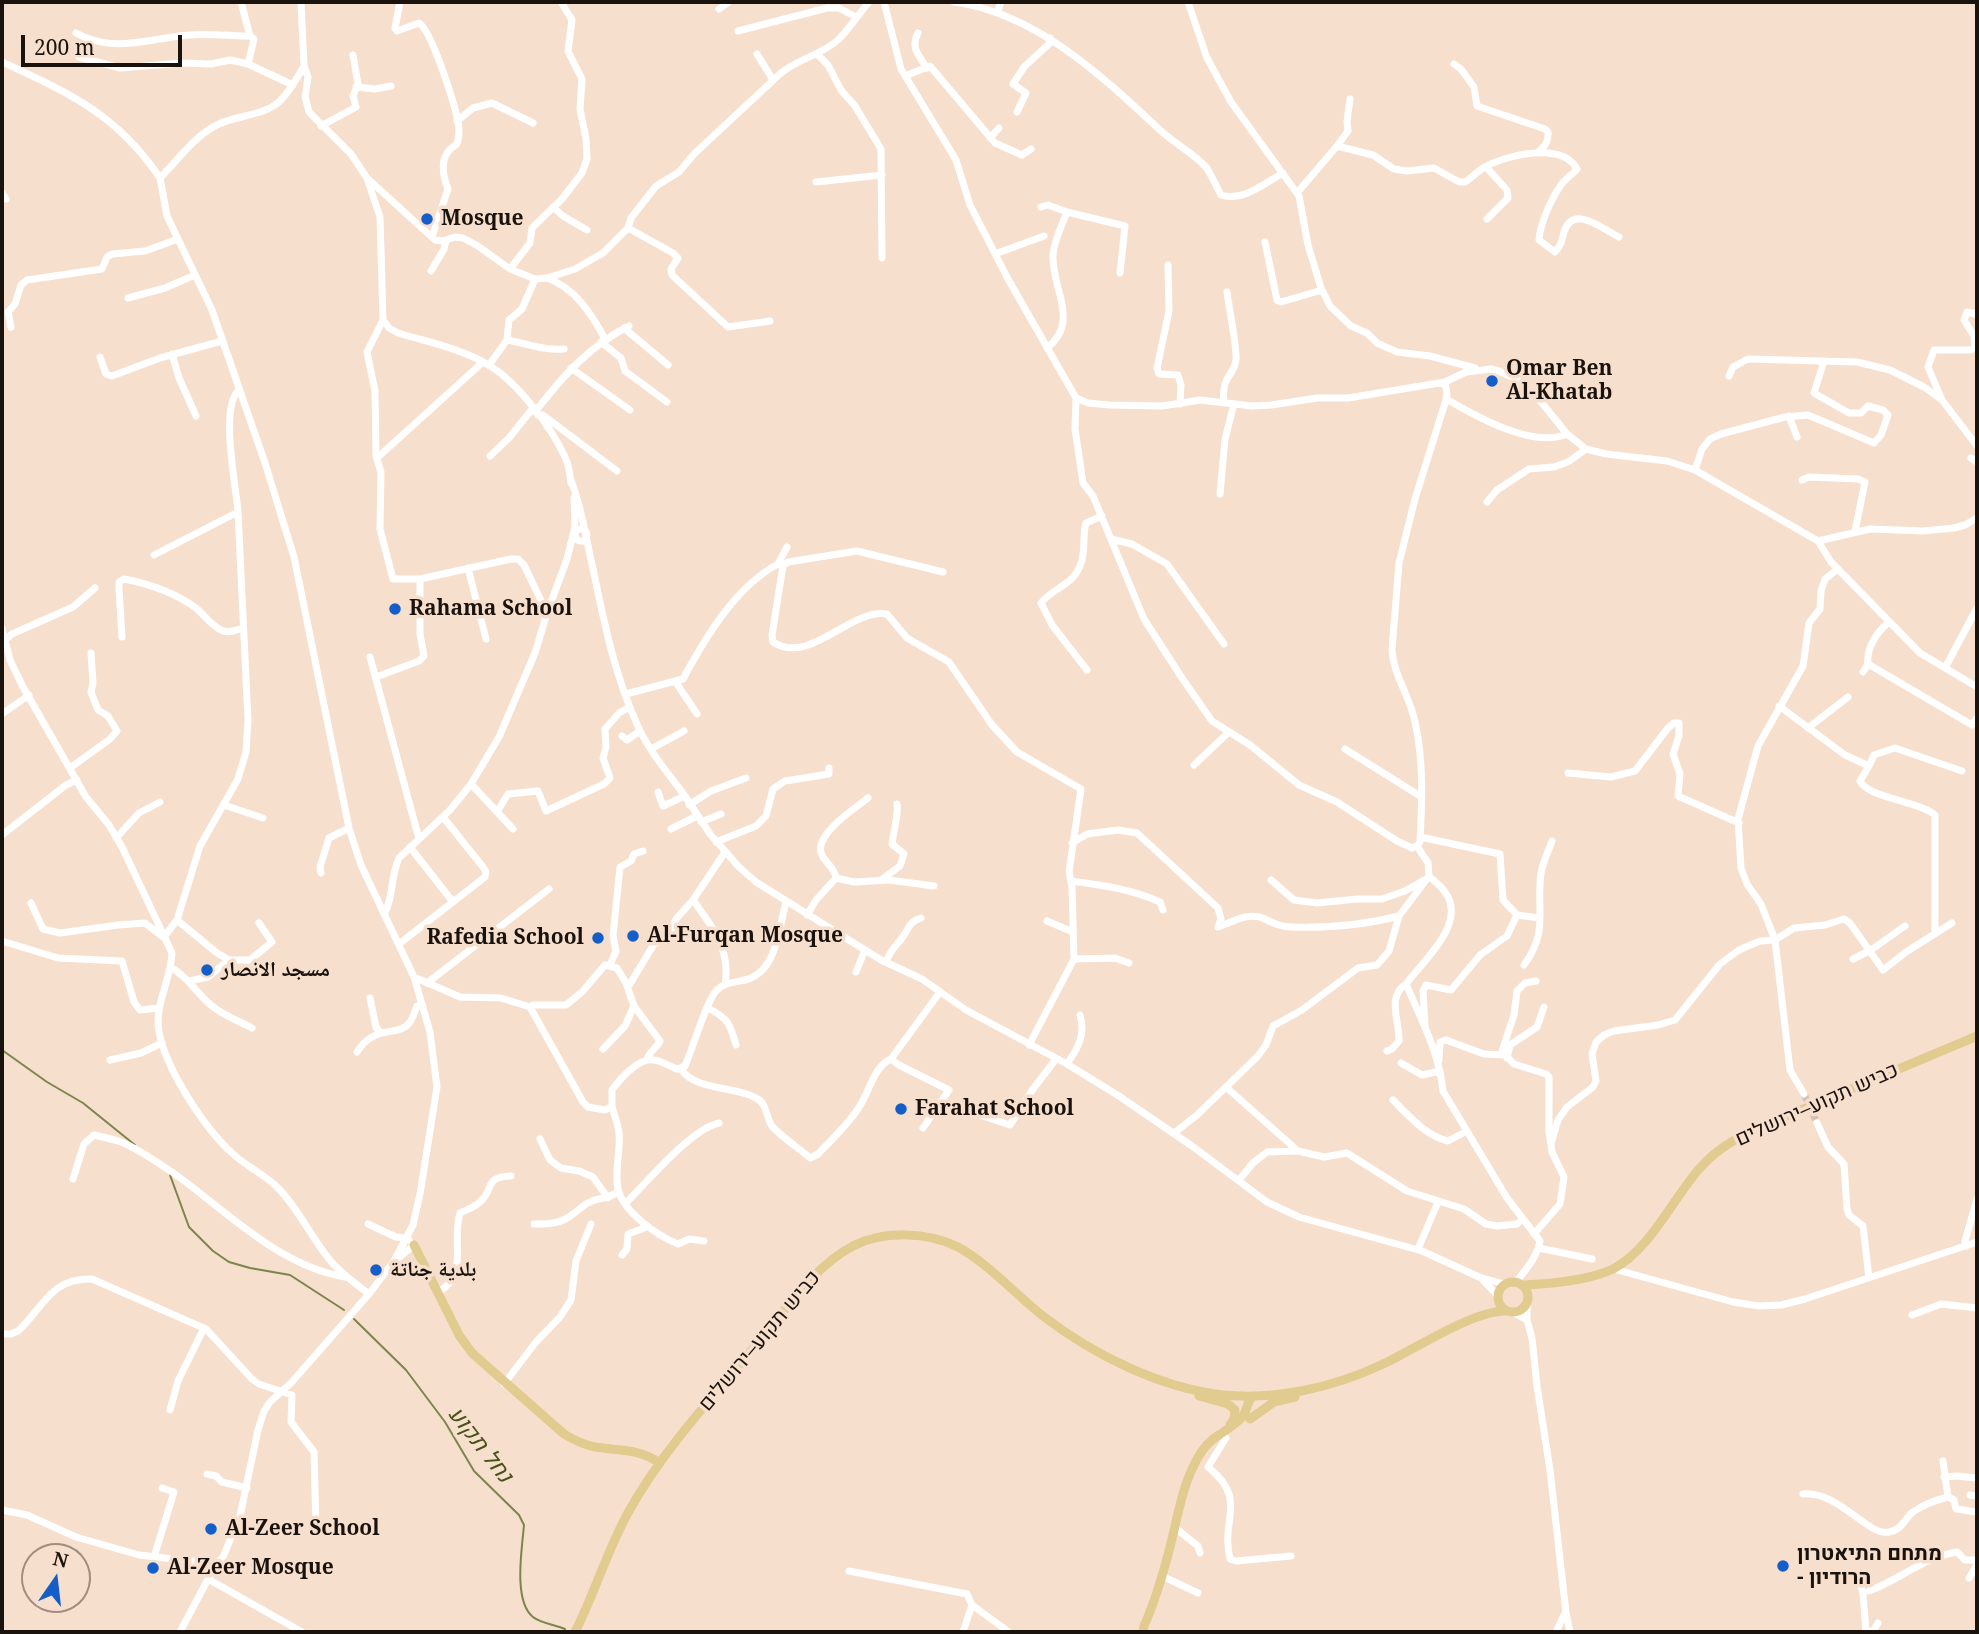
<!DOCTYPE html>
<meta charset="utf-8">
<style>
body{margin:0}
#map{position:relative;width:1979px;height:1634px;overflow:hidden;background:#f7dfce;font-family:"Noto Serif",serif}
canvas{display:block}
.frame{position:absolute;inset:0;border:4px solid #1a120c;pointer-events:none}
.north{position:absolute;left:21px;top:1543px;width:70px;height:70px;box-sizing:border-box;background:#f7dfce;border:2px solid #9f8d80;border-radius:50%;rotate:14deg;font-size:19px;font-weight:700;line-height:28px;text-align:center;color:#1a120c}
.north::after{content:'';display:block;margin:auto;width:24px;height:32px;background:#155dc8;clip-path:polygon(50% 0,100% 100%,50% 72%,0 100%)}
.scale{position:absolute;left:21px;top:35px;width:161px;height:32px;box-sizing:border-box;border:4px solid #1a120c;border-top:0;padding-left:9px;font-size:21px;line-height:24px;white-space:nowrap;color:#1a120c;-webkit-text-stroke:5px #f7dfce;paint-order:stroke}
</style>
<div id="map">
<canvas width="1979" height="1634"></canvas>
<div class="frame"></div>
<div class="north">N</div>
<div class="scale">200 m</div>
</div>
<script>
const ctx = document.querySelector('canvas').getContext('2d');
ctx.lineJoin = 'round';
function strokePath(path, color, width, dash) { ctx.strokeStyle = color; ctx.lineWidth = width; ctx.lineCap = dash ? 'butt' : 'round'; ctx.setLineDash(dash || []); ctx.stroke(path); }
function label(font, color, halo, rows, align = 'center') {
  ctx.font = font + ' "Noto Serif","Noto Naskh Arabic",Heebo,serif'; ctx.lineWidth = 7; ctx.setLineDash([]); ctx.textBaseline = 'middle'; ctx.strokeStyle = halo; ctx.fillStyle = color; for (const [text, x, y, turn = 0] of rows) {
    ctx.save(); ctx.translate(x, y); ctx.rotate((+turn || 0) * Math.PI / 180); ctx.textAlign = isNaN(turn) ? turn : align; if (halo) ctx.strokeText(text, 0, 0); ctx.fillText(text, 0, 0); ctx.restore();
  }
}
strokePath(new Path2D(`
 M2,1050L47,1082L83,1103L135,1145
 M170,1175L189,1227L213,1251L229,1262L250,1268L290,1275L344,1310
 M354,1319L406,1370L445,1422L474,1471L519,1515L524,1525C522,1549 513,1601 533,1617C540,1623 556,1625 565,1629`), '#7b864a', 2);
strokePath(new Path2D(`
 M1804,1094L1817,1123`), '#d6c0b1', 7, [7, 3.5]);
strokePath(new Path2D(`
 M241,2L250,36L254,39L248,64
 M301,2L304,66L308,77L305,97L309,112L351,154L367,178L435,240L443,241L455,237L463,238L478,246L510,269L535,279L547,278L575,269L603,253L628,228L631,218L656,186L679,172L694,154L781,73C798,59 821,55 838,40C849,29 859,14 869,2
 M400,2L395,28L397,31L419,23C432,31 458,112 459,130C459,136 459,140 456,145C439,154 442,174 448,189L432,237
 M884,2L901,69L956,160L970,205L1008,279L1076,398L1088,403L1109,405L1162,406L1200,400L1252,406L1271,405L1317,398H1348L1445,382L1466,372L1491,369L1499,371L1518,380L1542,403L1567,434L1586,449L1606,454L1667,461L1695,470L1818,541L1831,562L1920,653L1977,687
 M954,2C1036,13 1102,76 1160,130C1174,143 1193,153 1206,167C1212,176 1216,186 1221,195C1243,202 1265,183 1283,173
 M1188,2L1207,58L1231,102L1299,196L1308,245L1321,288L1330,306L1351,326L1367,333L1377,343L1397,352L1430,356L1475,368
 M719,9L729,2
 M997,13L1001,2
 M738,31L827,8H839L856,17
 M76,33C113,54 150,38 189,35C209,33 230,36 250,36
 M918,33C910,47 919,56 927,68
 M757,54L773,80
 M817,54L828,65L841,90L855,106L881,149L882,258
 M79,57L120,68L183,63L211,64L230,60L248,64L293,85
 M2,62C69,93 117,114 160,178
 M1454,64L1461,69L1474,87L1477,106L1545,129L1548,132C1548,141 1547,144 1540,150
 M905,76L930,66L995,143L1022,155L1031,149
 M356,87L375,89L391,86
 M1017,112L1026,93L1013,84L1024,67L1049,44L1050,38
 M457,121L473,108L492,103L533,123
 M321,126L356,107L353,96L358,84L353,55
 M990,138L999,128
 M1337,146L1348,131L1347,122L1350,99
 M1486,167L1507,190L1508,198L1487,219
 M367,178L380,217L383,320L389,328L398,333C428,342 463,349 490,366C517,382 552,428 565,457C569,465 570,475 571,483
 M816,182L882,175
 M2,193L6,199
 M1297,193L1337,146L1373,155L1394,169L1407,171L1434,168L1459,182H1465C1471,178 1477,172 1483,168C1505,155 1562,141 1577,169C1572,175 1565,179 1561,185C1551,199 1540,224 1539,240L1555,252C1561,246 1562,240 1564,232C1573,204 1601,228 1619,237
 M553,207L563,216L587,230
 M1041,207L1048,205L1067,212L1125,226L1120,273
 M628,228L673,253L678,258L671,269L672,275L728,327L770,321
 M1265,242L1277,300L1281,302L1322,290
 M995,254L1044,236
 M1168,265L1169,311L1157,368L1159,374L1178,375L1181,385L1180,404
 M510,269L530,243L532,228L562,199L582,173L587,159L586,139L580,109L582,79L568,51L572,20L561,2
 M431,271L444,249L446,241
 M547,278C575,288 591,313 605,339
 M128,298L165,288L195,275
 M1975,314L1967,312L1964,320L1974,336L1975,347L1971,350H1934L1928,367L1942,400L1977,446
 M383,320L367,352L375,391L376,456L381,472L380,529L393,579H420L511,559H518L524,565L547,613
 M11,327L8,312L15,304L21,285L27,280L102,269L107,257L112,254L145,251L178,239
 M624,328L668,365
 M507,340C525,343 545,351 564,349
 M601,342L621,358L625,371L667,402
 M1047,348C1081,321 1051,288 1053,255C1054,241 1062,225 1067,212
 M172,354L179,378L196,416
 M100,357L106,374L112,376L160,358L222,341
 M489,365L507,340L509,320L522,309L535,279
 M571,368L630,410
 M1729,376L1733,367L1748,359L1857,362L1890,370L1924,387L1942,400
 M1076,398L1075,429L1083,483L1093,496L1144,619L1182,678L1212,721L1250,745L1299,785L1337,802L1397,841L1412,848L1417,846
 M1446,399C1476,416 1532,449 1567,434
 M1224,402C1221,376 1234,376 1236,360C1237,346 1229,308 1227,292
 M535,412C562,377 589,346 629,326
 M538,415H543L617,471
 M1789,416L1797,437
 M490,456L509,438L533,408
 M377,458L483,362
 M1971,458L1977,462
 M1695,470L1702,449L1710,439L1721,434L1785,417L1808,415L1874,443L1881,435L1888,415L1883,410L1868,406L1861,413H1849L1814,393L1824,361
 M571,480C582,509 585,534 592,564C603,617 614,674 637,724C648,750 668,773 685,796L710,834L739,867L756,882L881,960L922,979L966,1010L1067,1064L1119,1096L1192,1146L1267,1202L1299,1217L1422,1251L1479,1277L1504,1284
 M1802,480L1809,477L1858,479L1865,482L1855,531
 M1220,494L1225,439L1234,404
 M1487,502L1497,490L1529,469L1554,467L1568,462L1586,449
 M575 535a6 6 0 1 1 12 0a6 6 0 1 1-12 0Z
 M1111,539L1132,544L1167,564L1224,644
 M1818,541L1870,529L1923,531L1954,528L1965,525L1977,518
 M154,555L238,512
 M778,564L787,547
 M783,566L772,635L773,642C810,666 850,608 887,614L907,638L949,662L992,725L1017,752L1081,789L1069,872L1072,887L1074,959L1029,1045
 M468,568L486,639
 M2,628L10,660L23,687L86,797L109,825L122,847L172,953C171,980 154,1005 159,1032C166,1069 204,1128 233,1154C247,1167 266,1175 279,1189C299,1210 311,1237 329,1259C340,1273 355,1283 369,1294
 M122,637L119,589V582L124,579C150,584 174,592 196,608C204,615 212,626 221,630C228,634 236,630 243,628
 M5,640L12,634L73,607L95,588
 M370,657L419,839
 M1868,664L1972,725L1977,718
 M1945,668L1977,608
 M1087,670L1052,625L1041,603C1053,587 1074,586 1081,563C1086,550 1082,536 1086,523L1102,516
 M1863,672L1868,664C1866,648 1877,632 1889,622
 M376,677L419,661L424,656L420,634V579
 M675,681L697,714
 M626,694L683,679C705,638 736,586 778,564L783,566L788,562L857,551L943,572
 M1779,706L1845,755L1869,766L1860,781C1868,798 1919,801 1935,815V933
 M2,714L29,695
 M1808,728L1848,697
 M622,736L627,740L640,731
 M651,749L684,731
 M1345,749L1420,796
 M1194,765L1229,732
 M1869,766L1874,755L1895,748L1962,771
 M70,768L110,739L117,731L108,716L98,710L91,692L93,683L91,653
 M1568,773L1611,777L1635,771L1668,728L1674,723H1679V736L1673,754L1680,774L1678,796L1739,823
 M471,784L513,829
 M658,792L663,806L685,796
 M224,805L263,818
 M689,805L711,791L746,778
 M497,812L508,794L538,791L546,811L604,784L610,778L603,758L606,747L605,729L619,713L630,707
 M701,822L721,814
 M671,829L697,816
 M2,835L66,785L77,780
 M1420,837L1500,854L1503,900L1517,915L1540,918
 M116,838L139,813L160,802
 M716,842L756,826L766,816L773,789L785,781L829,774V768
 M1072,843L1087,834L1118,830L1137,833L1218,908L1221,919L1218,927C1233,922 1249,911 1265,919C1273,923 1281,927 1291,927C1326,928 1365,925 1399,916
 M1417,846L1428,863L1429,876C1434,881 1441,886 1445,892C1468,923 1423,961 1406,984C1421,1019 1439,1052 1443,1091L1507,1198L1540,1241C1537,1258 1526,1269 1516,1282
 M1417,846L1420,842C1422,803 1424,761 1415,722C1410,696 1393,675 1392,649L1399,563L1415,499L1445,403L1447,394L1445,382
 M410,847L453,902
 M321,873L320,867L329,838L349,828
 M836,878L854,882L889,880L934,886
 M881,880L900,866L904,854L892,844C893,834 899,812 897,804
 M1271,880L1294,900L1317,903L1357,899H1382L1405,891L1426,879
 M1071,881C1102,885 1131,889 1160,902L1163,910
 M693,900C712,926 731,950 725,984
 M31,903L43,929L60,933L118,925L145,923L163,937
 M384,914C394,897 390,877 399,858L450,810L471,784L499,737L535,653L547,613L567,559L575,527L574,498
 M807,915L816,900L836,878C835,868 826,864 822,855C812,836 854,809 868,798
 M177,920L217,953L229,960
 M1047,921L1073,932
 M164,937L177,920L200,846L238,779L246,752L248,720L238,512C236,485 220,409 238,391
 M2,941L58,958L122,961L134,1002L140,1010L159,1008
 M399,944L485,877L486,872L483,867L443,817
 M1074,959L1115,958L1129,963
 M1853,959L1871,950L1905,926
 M886,962C890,951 895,947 902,938C909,929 908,922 921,918
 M610,965L616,951L613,936L620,867L631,861L634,854L643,851
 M1524,965C1549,931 1536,911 1541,873C1543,862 1548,852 1552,841
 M172,968C189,978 197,994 212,1006C224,1016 239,1021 252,1028
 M856,972L865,950
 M414,977L460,997L501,998L530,1007L583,1102L588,1107L605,1110L612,1106V1090C620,1079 639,1057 654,1060C662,1061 669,1066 677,1069L685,1066C693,1048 706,1002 716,991C726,980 740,983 751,978C777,967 779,928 786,902
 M189,981L208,977L229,960H250L272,942L259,923
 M427,983L549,889
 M626,983L634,1006L660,1041C657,1048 649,1051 647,1060
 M370,998L376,1027L380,1032
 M530,1007L533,1005H566L582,992L605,965L617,968L626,983L630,984L654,944L668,938L676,919L693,900L725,852
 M708,1008C729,1019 730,1024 736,1045
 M1425,1024L1423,991L1426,985L1451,990L1480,955L1507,936L1517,915
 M603,1049L625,1026L634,1006
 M1387,1051L1392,1049L1399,1041C1400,1022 1386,997 1406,984
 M357,1052C375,1023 399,1038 410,1022C413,1018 415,1011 417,1006H423
 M1501,1054L1514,1015L1517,991L1525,983L1536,981
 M1507,1058L1510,1045L1537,1027L1544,1007
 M891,1059L899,1065L949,1090L923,1128
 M110,1060L141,1053L162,1043
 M1439,1060L1440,1042L1446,1040L1484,1054L1505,1055L1514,1064L1546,1074L1549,1077V1132L1552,1152L1564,1177L1560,1204L1534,1234
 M1401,1063L1422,1075L1440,1071
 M1067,1064C1078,1048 1086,1035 1080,1015
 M681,1069C695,1091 736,1086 756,1098C768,1104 765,1116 772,1126C779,1135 800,1149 810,1158L818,1154C832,1139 851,1122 861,1104C870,1089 874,1067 891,1059L940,992
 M1226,1087L1298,1151
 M1804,1094L1790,1070L1775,940L1761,904L1747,884L1741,868L1738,819L1758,746L1803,666L1809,623L1820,609L1821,591L1825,579L1838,569
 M1393,1100C1408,1115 1426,1136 1448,1141L1467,1131
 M612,1106C614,1115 618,1124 619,1133C621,1151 614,1171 618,1189C623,1212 658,1236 678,1244L689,1239L704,1241
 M974,1113L1010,1125L1033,1089L1056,1059
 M1817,1123L1828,1147L1844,1164L1847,1209L1849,1215L1863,1226L1869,1278
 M1174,1133L1197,1115L1258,1056L1266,1045L1273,1026L1302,1010L1358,968L1377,965L1389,951L1399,916L1429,876
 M540,1139L550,1160L561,1168L579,1171L593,1177L608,1198
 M1551,1144L1558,1120L1567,1107L1593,1087L1596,1081L1592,1054L1596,1042L1604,1035L1614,1031L1658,1025L1675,1020L1720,964L1739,950L1760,941L1775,940L1794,928L1825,925L1844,919L1850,923L1883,970L1906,952L1952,923
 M73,1179L84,1144L94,1135C103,1137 112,1139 121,1142C139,1149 155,1161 172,1172C227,1211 277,1265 345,1277
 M1239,1180L1253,1163L1267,1152L1298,1151L1324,1157L1347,1153L1407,1191L1464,1209L1486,1224L1497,1226L1517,1224L1523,1219
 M626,1203C648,1181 691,1129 719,1123
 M368,1224L396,1237L407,1238L409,1240
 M534,1224C549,1224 561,1224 573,1214C579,1210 584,1204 592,1201C602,1197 610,1199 618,1191
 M1966,1246L1965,1241L1977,1199
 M1539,1248L1592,1259
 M1418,1249L1438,1202
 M622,1255L627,1249L628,1234L647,1227
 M397,1259L414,1245
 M1614,1269L1733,1302L1759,1306L1781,1305L1805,1299L1977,1242
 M1483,1280L1498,1296
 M437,1293C470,1275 451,1243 460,1213C466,1210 475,1207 480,1202C495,1189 483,1177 511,1176
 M1527,1303V1320L1532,1338L1537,1386L1550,1470L1566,1613L1570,1632
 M1512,1312L1527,1320
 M1912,1315L1941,1304L1977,1308
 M2,1334H11L18,1331C44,1307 50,1278 92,1279L206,1329L252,1379L259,1384L292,1395L291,1422L314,1452L316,1530
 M504,1384L536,1342L560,1317L571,1300L576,1261L591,1224
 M170,1410L178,1381L204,1328
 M1221,1432L1226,1438L1208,1467C1249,1500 1220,1518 1230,1559L1236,1561L1291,1556
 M1943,1461L1948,1497L1954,1500L1956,1509L1977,1512
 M207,1474L216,1476L222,1482L247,1488
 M1944,1477L1957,1476L1977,1478
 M1803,1494C1840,1491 1868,1537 1889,1532C1902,1530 1904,1519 1913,1512C1923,1505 1936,1500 1948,1497
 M1970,1495L1977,1496
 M2,1510L27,1515L76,1537L139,1555L216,1564
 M1174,1527L1198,1546L1200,1553
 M154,1557L174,1492L162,1488
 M849,1571L967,1594L972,1605L1009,1632
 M1162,1576L1198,1593
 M1969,1578L1977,1565
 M208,1579L302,1632
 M1859,1581L1863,1593L1866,1632
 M1869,1591C1899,1580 1924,1557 1957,1552L1965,1560H1977
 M180,1632L216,1564L223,1557L240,1516L258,1430L264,1411L270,1402L291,1383L369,1294L394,1261L413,1225L420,1194L437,1087L430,1032L414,977L361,865L349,828L294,557L265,463L212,310L167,216L160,178C178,160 196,134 219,124C238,115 264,116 280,101C290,91 297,78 304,66
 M963,1632L972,1605
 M1556,1632L1565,1613
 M1867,1632L1873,1631L1878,1623`), '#fff', 7);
strokePath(new Path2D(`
 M414,1245L459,1335L472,1353L564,1434C574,1440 584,1445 595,1447C620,1451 638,1448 660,1463
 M1498 1297a15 15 0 1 1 30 0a15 15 0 1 1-30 0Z
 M1524,1285C1550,1284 1590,1280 1613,1269C1650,1250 1673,1198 1700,1168C1714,1152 1729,1143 1747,1133L1977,1036
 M1199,1396L1228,1404L1235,1410L1234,1419L1230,1425
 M1250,1419L1274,1402L1295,1397
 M575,1632C595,1593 607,1550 629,1511C663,1450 712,1398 757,1344C786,1310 813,1267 853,1246C884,1230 928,1232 958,1247C989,1264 1015,1294 1043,1316C1092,1354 1160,1388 1223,1395C1276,1400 1332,1388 1381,1365C1412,1351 1475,1309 1507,1311
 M1143,1632L1144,1626C1156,1599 1164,1571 1171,1543C1179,1511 1183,1480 1202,1451C1212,1435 1232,1430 1243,1416C1248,1409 1246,1403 1252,1397`), '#e1cb8e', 9);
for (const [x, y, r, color] of [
 [427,219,7,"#155dc8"],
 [1492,381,7,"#155dc8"],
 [395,609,7,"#155dc8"],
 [633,936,7,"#155dc8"],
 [598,938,7,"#155dc8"],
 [207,970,7,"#155dc8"],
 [901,1109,7,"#155dc8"],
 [376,1270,7,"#155dc8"],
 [211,1529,7,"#155dc8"],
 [1783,1566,7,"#155dc8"],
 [153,1568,7,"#155dc8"]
]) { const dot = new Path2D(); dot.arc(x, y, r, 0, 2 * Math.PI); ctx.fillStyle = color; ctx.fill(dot); strokePath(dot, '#f7dfce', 2.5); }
label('bold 21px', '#1a120c', '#f7dfce', [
 ["Mosque",441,219],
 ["Omar Ben",1506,369],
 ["Al-Khatab",1506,393],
 ["Rahama School",409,609],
 ["Al-Furqan Mosque",647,936],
 ["Rafedia School",584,938,"right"],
 ["مسجد الانصار",221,970],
 ["Farahat School",915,1109],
 ["بلدية جناتة",390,1270],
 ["Al-Zeer School",225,1529],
 ["מתחם התיאטרון",1797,1554],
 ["- הרודיון",1797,1578],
 ["Al-Zeer Mosque",167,1568]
], 'left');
label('21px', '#1a120c', '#f7dfce', [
 ["כביש תקוע–ירושלים",1817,1105,-24],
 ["כביש תקוע–ירושלים",760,1341,-50]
]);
label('italic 23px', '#465216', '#f7dfce', [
 ["נחל תקוע",480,1445,52]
]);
</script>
